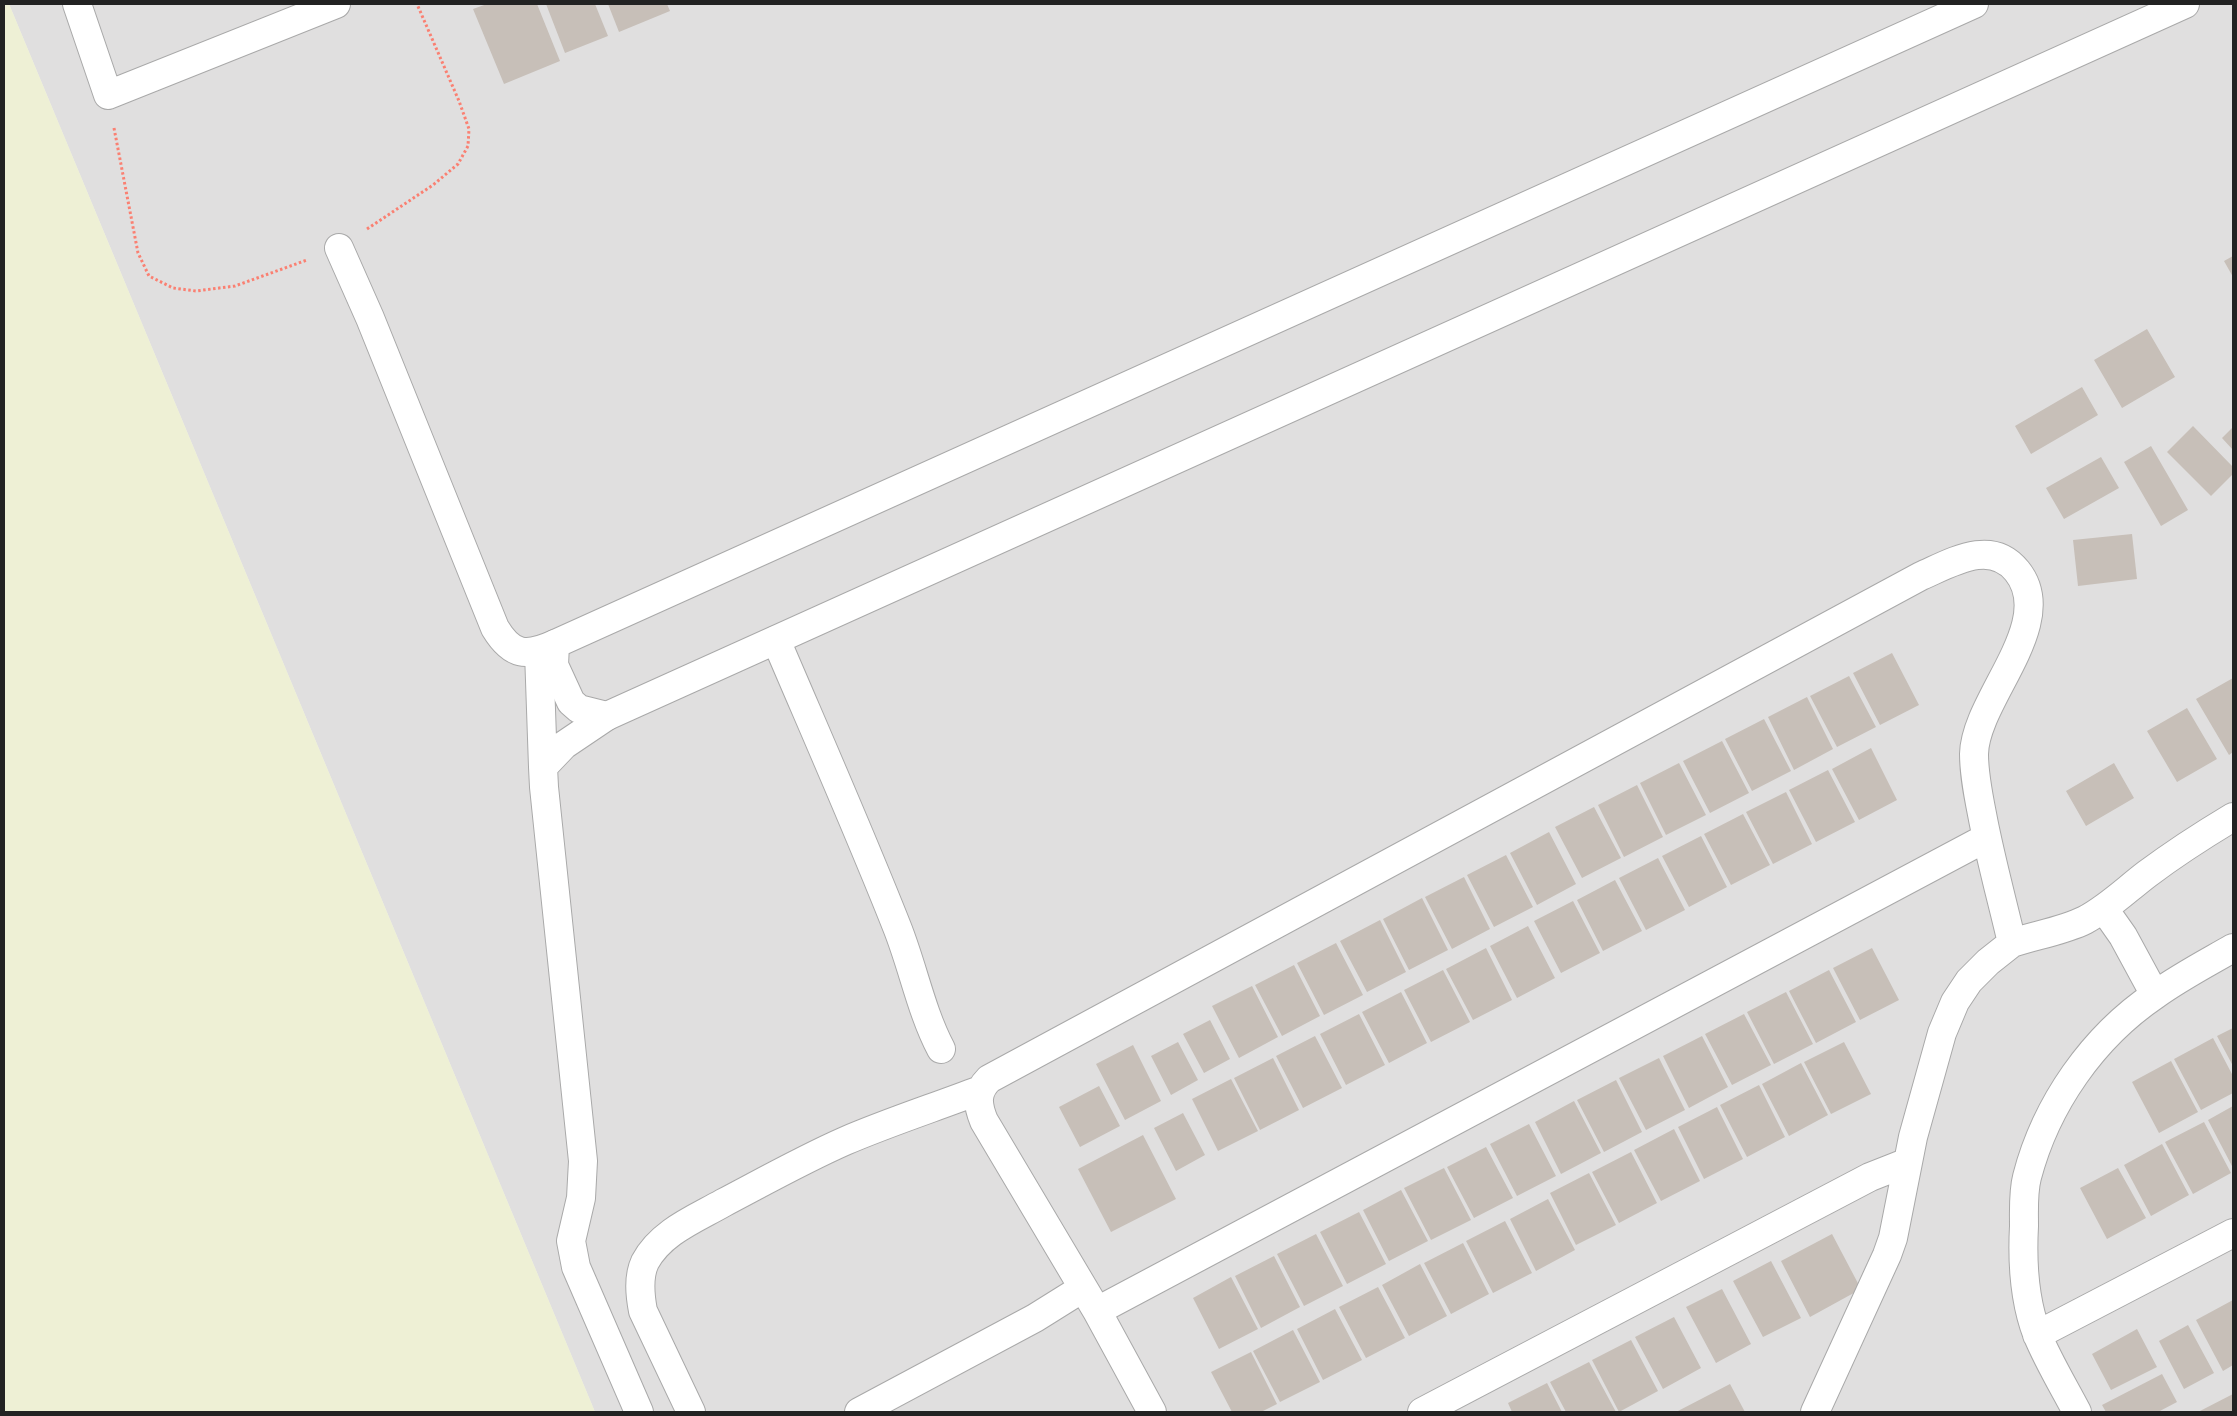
<!DOCTYPE html>
<style>
body{margin:0}
#map{position:relative;width:2237px;height:1416px;overflow:hidden;background:#f2efe9;font-family:Roboto,sans-serif}
canvas{display:block}
.frame{position:absolute;inset:0;border:5px solid #222;pointer-events:none}
</style>
<div id="map">
<canvas width="2237" height="1416"></canvas>
<div class="frame"></div>
</div>
<script>
const ctx = document.querySelector('canvas').getContext('2d');
ctx.lineJoin = 'round';
function fill(path, color) { ctx.fillStyle = color; ctx.fill(path, 'evenodd'); }
function strokePath(path, color, width, dash) { ctx.strokeStyle = color; ctx.lineWidth = width; ctx.lineCap = dash ? 'butt' : 'round'; ctx.setLineDash(dash || []); ctx.stroke(path); }
fill(new Path2D(`
 M9,4H2233V1412H595Z`), '#e0dfdf');
fill(new Path2D(`
 M4,4H9L595,1412H4Z`), '#eef0d5');
fill(new Path2D(`
 M487,4H537L560,61L504,84L473,9Z
 M546,4H595L608,36L565,53Z
 M608,4H667L670,11L619,32Z
 M2233,256V277L2224,261Z
 M2147,329L2175,377L2122,408L2094,360Z
 M2082,387L2098,415L2031,454L2015,426Z
 M2193,426L2233,467V474L2211,496L2167,452Z
 M2233,427V450L2222,438Z
 M2151,446L2188,510L2161,526L2124,462Z
 M2101,457L2119,488L2064,519L2046,488Z
 M2132,534L2137,579L2078,586L2073,540Z
 M1892,653L1919,705L1880,725L1853,673Z
 M1849,676L1876,727L1837,747L1810,696Z
 M2233,678V752L2229,755L2196,699Z
 M1807,697L1833,749L1794,770L1768,717Z
 M2187,708L2217,759L2177,782L2147,731Z
 M1764,719L1791,771L1752,791L1725,739Z
 M1722,741L1749,793L1710,813L1683,761Z
 M1871,748L1897,800L1859,820L1832,769Z
 M1679,763L1706,815L1666,835L1640,783Z
 M2114,763L2134,798L2086,826L2066,791Z
 M1828,770L1855,822L1816,842L1789,790Z
 M1637,785L1663,837L1624,857L1598,805Z
 M1786,792L1812,844L1773,864L1746,812Z
 M1594,807L1621,858L1582,878L1555,827Z
 M1743,814L1770,865L1731,885L1704,834Z
 M1549,832L1576,884L1537,905L1510,853Z
 M1701,836L1727,887L1689,907L1662,856Z
 M1506,855L1533,907L1494,927L1467,875Z
 M1658,858L1685,910L1646,930L1619,878Z
 M1464,877L1490,929L1452,949L1425,897Z
 M1615,880L1642,931L1603,951L1577,900Z
 M1422,898L1448,950L1409,970L1383,919Z
 M1573,901L1600,953L1561,973L1534,921Z
 M1380,920L1406,972L1367,992L1340,941Z
 M1528,926L1555,978L1517,998L1490,946Z
 M1336,943L1363,995L1324,1015L1297,963Z
 M1486,948L1512,1000L1473,1020L1446,969Z
 M1872,948L1899,1000L1860,1020L1833,968Z
 M1294,965L1320,1016L1282,1036L1255,985Z
 M1443,970L1470,1022L1431,1042L1404,990Z
 M1829,970L1856,1022L1816,1043L1789,991Z
 M1252,986L1278,1037L1239,1058L1212,1006Z
 M1401,992L1427,1043L1389,1063L1362,1012Z
 M1786,992L1813,1044L1774,1064L1747,1012Z
 M1359,1014L1385,1065L1346,1085L1320,1034Z
 M1744,1014L1771,1065L1732,1085L1705,1034Z
 M1210,1020L1230,1059L1204,1073L1183,1034Z
 M2233,1028V1066L2217,1036Z
 M1315,1036L1342,1088L1303,1108L1276,1056Z
 M1702,1036L1728,1087L1689,1108L1663,1056Z
 M2213,1038L2233,1076V1093L2201,1110L2174,1059Z
 M1178,1042L1198,1080L1171,1095L1151,1056Z
 M1844,1042L1871,1094L1831,1114L1804,1062Z
 M1133,1045L1161,1101L1125,1120L1096,1064Z
 M1273,1058L1299,1110L1260,1130L1234,1078Z
 M1659,1058L1685,1110L1646,1130L1619,1078Z
 M2171,1061L2198,1112L2159,1133L2132,1082Z
 M1801,1063L1828,1115L1789,1136L1762,1084Z
 M1231,1079L1258,1131L1218,1151L1192,1099Z
 M1616,1080L1642,1132L1604,1152L1577,1100Z
 M1759,1085L1785,1137L1747,1157L1720,1105Z
 M1099,1086L1120,1126L1080,1147L1059,1107Z
 M1574,1101L1601,1153L1561,1174L1535,1122Z
 M2233,1106V1168L2208,1120Z
 M1717,1107L1743,1159L1704,1179L1678,1127Z
 M1183,1113L1205,1155L1176,1171L1154,1128Z
 M2204,1122L2231,1173L2193,1194L2165,1142Z
 M1529,1124L1556,1176L1517,1196L1490,1144Z
 M1674,1129L1700,1181L1661,1201L1634,1150Z
 M1143,1135L1176,1199L1111,1232L1078,1169Z
 M2162,1144L2189,1195L2151,1216L2124,1165Z
 M1486,1147L1513,1198L1474,1218L1447,1167Z
 M1631,1152L1657,1203L1619,1223L1592,1172Z
 M1444,1168L1471,1220L1431,1240L1404,1188Z
 M2118,1168L2146,1218L2107,1239L2080,1188Z
 M1589,1173L1616,1225L1576,1245L1550,1193Z
 M1401,1190L1428,1241L1389,1261L1363,1210Z
 M1548,1199L1575,1250L1536,1271L1510,1219Z
 M1359,1212L1386,1264L1347,1284L1320,1232Z
 M1505,1221L1532,1273L1493,1293L1466,1241Z
 M1316,1234L1343,1286L1304,1306L1277,1254Z
 M1832,1234L1861,1289L1810,1317L1781,1261Z
 M1463,1243L1489,1294L1451,1314L1424,1263Z
 M1274,1256L1300,1307L1261,1328L1235,1276Z
 M1771,1261L1801,1318L1763,1337L1733,1281Z
 M1420,1264L1447,1316L1409,1336L1382,1285Z
 M1231,1277L1258,1329L1219,1349L1193,1298Z
 M1378,1287L1405,1338L1366,1358L1339,1307Z
 M1722,1289L1751,1344L1716,1363L1686,1307Z
 M2233,1300V1365L2223,1371L2196,1320Z
 M1335,1309L1362,1360L1323,1380L1297,1329Z
 M1674,1317L1701,1368L1663,1389L1635,1337Z
 M2188,1325L2214,1373L2184,1389L2159,1341Z
 M2137,1329L2157,1367L2111,1390L2092,1354Z
 M1293,1330L1320,1382L1280,1402L1253,1351Z
 M1631,1340L1658,1391L1619,1412L1592,1360Z
 M1251,1352L1277,1404L1261,1412H1232L1211,1372Z
 M1589,1362L1616,1412H1566L1550,1382Z
 M2162,1374L2177,1402L2158,1412H2106L2102,1405Z
 M1547,1383L1562,1412H1512L1508,1403Z
 M1730,1384L1745,1412H1676Z
 M2233,1394V1412H2198Z`), '#c7bfb8');
const minor = new Path2D(`
 M77,4L108,95L336,4
 M339,248L370,318L495,628C512,656 526,657 555,644
 M776,640C817,736 859,831 897,927C913,967 921,1011 941,1049
 M539,652L543,767
 M607,716L564,745L543,767L544,787L583,1161L581,1198L571,1241L576,1267L639,1412
 M2104,909L2123,936L2155,995
 M2012,943C2036,935 2063,931 2085,920C2108,908 2126,890 2147,874C2175,853 2203,835 2233,817
 M1097,1311L1986,838
 M2037,1335L2233,1233
 M691,1412L643,1311C640,1295 638,1277 645,1262C661,1232 695,1219 723,1203C763,1182 804,1159 845,1141C889,1122 936,1107 980,1090
 M859,1412L1035,1318L1083,1288
 M1152,1412L1097,1311L984,1121C977,1104 976,1092 989,1079L1921,576C1951,563 1991,538 2017,571C2059,623 1975,699 1974,754C1974,774 1978,794 1982,814C1990,857 2002,900 2012,943L1988,962L1969,981L1955,1002L1942,1033L1913,1137L1893,1238L1887,1255L1815,1412
 M1422,1412L1870,1177L1908,1162
 M2077,1412C2064,1387 2048,1361 2037,1334C2024,1300 2022,1263 2024,1226C2024,1210 2023,1192 2027,1177C2046,1104 2093,1037 2155,995C2180,977 2207,963 2233,948`);
const tertiary = new Path2D(`
 M1974,4L555,644L554,665L571,702L579,709L607,716L2185,4`);
strokePath(minor, '#a9a9a9', 30);
strokePath(tertiary, '#a9a9a9', 30);
strokePath(new Path2D(`
 M114,128L138,253L149,276L173,288L196,291L235,286L307,260
 M367,229L433,185L458,164L468,146L469,129L459,101L417,4`), '#fa8072', 3, [2.5, 2.5]);
strokePath(minor, '#fff', 28);
strokePath(tertiary, '#fff', 28);
</script>
